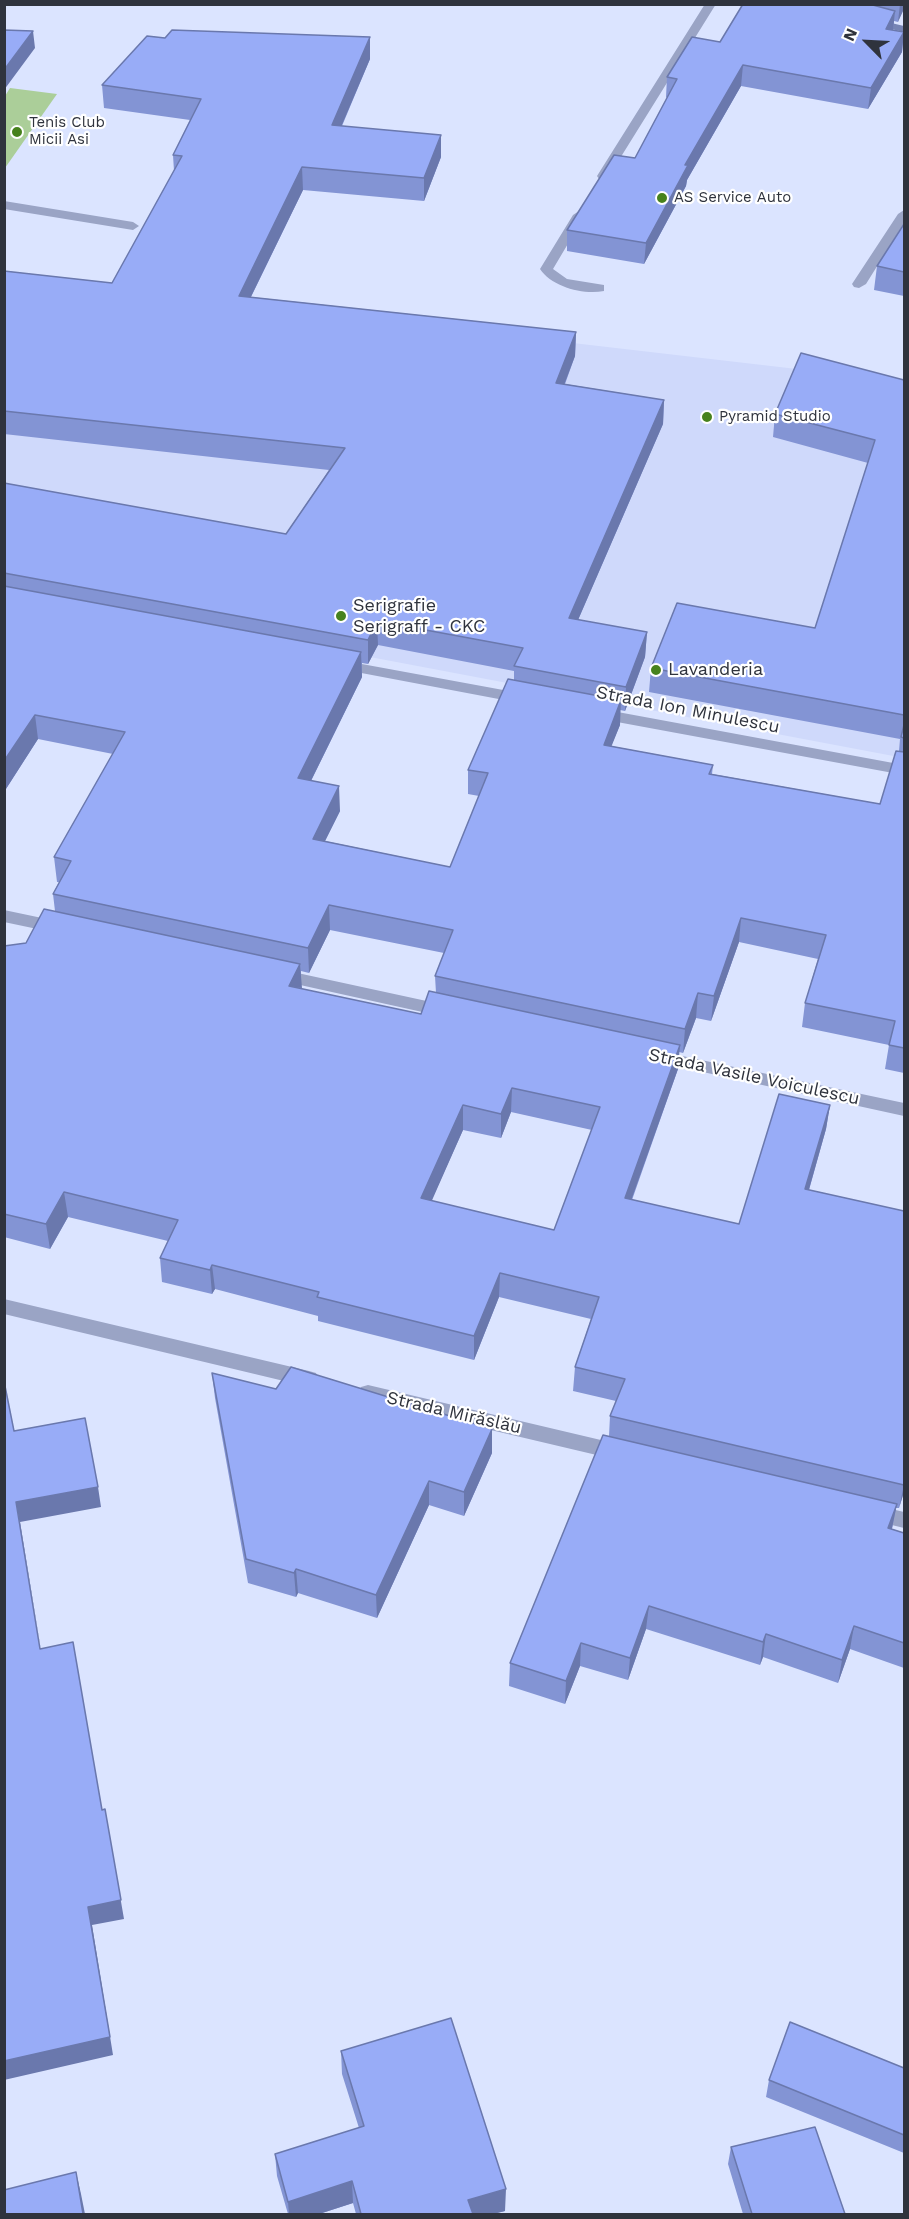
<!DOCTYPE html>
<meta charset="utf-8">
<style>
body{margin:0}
#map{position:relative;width:909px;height:2219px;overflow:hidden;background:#dbe4ff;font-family:"Work Sans",sans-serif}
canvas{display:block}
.frame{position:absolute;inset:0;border:6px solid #2f333d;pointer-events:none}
.north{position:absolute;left:837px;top:12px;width:60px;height:60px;-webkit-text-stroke:4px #fff;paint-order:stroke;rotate:294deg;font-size:16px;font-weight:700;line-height:24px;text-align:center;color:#2f333d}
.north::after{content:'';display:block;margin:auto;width:21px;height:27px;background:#2f333d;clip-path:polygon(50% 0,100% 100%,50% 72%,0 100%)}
</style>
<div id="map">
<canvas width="909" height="2219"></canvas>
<div class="frame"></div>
<div class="north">N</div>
</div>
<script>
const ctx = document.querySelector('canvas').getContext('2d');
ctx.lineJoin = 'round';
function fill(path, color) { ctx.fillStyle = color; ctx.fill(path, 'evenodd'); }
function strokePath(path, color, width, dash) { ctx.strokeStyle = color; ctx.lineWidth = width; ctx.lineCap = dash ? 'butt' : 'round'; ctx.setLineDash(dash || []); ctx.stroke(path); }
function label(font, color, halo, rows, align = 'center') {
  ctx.font = font + ' "Work Sans",sans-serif'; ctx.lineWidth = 4.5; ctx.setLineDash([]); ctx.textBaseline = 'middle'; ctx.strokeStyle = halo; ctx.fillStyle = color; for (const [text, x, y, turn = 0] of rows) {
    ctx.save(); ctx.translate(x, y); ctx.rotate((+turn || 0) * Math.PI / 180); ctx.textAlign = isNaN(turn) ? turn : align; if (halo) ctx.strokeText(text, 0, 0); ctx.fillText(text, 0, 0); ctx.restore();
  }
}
fill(new Path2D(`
 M4,277L814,371L904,395V758L5,588Z`), '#cfd9fb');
fill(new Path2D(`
 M10,88L57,94L5,168V96Z`), '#abce99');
fill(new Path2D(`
 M705,4H716L609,176L603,180L599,179L597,176Z
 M4,201L133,222L139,226L133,230L4,209Z
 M904,210V223L866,284L859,288L854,287L852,284L898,214Z
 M579,211L585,215L553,269L567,279L604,285V291C583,295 552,287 540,269L573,215Z`), '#9aa4c5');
fill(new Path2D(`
 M340,660L525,694L533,699L525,704L335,668L332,665Z
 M596,708L904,765V775L590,717L588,713L590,709Z
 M4,910L61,922L69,928L61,934L4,922Z
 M279,969L445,1005L454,1011L445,1017L273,979L270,975Z
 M654,1050L904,1103V1116L648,1060L645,1056L648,1052Z
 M4,1299L309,1371L316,1373L319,1379L316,1385L309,1387L4,1314Z
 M368,1385L622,1445L629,1447L632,1453L629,1459L622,1461L368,1401L361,1399L358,1393L361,1387Z
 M870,1504L904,1512V1528L863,1518L860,1512L863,1506Z`), '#9aa4c5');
fill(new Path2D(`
 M870,18L904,26V32L866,23L864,21Z`), '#7684b4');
fill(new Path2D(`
 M743,4H904L898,22L894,21L893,30L904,32L902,52L868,109L741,86L687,180L686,186L644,264L567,251V230L635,158L667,98L666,97L667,77L720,42Z
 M165,38L370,59L342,126L441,157L424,201L303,190L251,297L576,332L575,356L565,384L664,400L663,424L578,620L647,632L645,657L625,711L620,710V725L611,746L713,765L712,774L880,804L899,751L900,739L649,692L651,668L815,628L868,463L773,437L775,414L904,380V1073L885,1069L889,1045L802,1027L805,1003L818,959L739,942L711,1021L696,1018L683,1053L679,1052L678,1069L632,1200L739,1224L830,1105L826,1129L809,1190L904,1211V1492L899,1508H896L892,1529L904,1533V1668L850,1649L838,1683L763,1657L760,1665L646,1629L628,1680L580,1666L565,1704L509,1686L510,1663L609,1436L610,1416L616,1401L573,1391L575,1367L591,1319L499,1297L474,1360L318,1321V1316L215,1289L212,1294L162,1282L160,1258L168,1241L68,1217L50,1249L4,1237V946L26,943L55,911L53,894L59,882H57L54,857L113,754L38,739L4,792V483L286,534L329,470L4,434V271L112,283L174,171L173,155L190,120L104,108L102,85ZM378,645L514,671V680L468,770V794L479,796L450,867L325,841L340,811L311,781L362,677V663L368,664ZM330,930L444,953L435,976L436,993L421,1014L301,989V971L309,973ZM511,1112L592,1130L554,1230L431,1201L463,1130L501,1138Z
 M904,224V296L874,290L877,266Z
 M212,1373L276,1389L492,1429V1453L464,1516L429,1505L377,1618L298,1593L296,1597L248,1583L215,1398Z
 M341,2051L505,2211L493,2214H356L353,2203L319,2214H288L277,2176L275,2154L359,2128L342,2074Z
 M904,2068V2153L766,2097L769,2080Z
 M731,2147L845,2214H743L728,2164Z`), '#8394d4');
fill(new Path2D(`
 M900,4H904V9L898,22Z
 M895,11L893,31L886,29Z
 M33,31L35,48L4,90V70Z
 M904,32L902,52L868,109L871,88Z
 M370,37V59L332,148V125Z
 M743,65L741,86L687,180L686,186L644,264L646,243L685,165Z
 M441,135V157L424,201V178Z
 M302,167L303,190L240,319L239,296Z
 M576,332L575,356L556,406V383Z
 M664,400L663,424L568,643L569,618Z
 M377,621L378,645L368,664V640Z
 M647,632L645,657L625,711L626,687Z
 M361,652L362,677L300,803L298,778Z
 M621,700L620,725L602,770L604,745Z
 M35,715L38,739L4,792V761Z
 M339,786L340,811L314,863L313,839Z
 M329,905L330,930L309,973L308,948Z
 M741,918L739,942L711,1021L714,996Z
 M300,964L302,988L289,986Z
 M698,993L696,1018L683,1053L685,1029Z
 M680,1045L678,1069L623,1223L625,1198Z
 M512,1088L511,1112L501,1138V1114Z
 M463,1105V1130L422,1223L421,1198Z
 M830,1105L826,1129L802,1214L805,1189Z
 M64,1192L68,1217L50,1249L46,1224Z
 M212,1265L215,1289L212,1294L210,1270Z
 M500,1273L499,1297L474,1360V1336Z
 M492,1429V1453L464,1516V1492Z
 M429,1481V1505L377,1618L376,1595Z
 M904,1482V1492L899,1508L904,1485Z
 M98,1487L101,1507L20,1522L44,1669L16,1502Z
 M897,1504L892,1528L884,1551L888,1528Z
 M296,1569L298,1593L296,1597L294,1573Z
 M649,1606L646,1629L628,1680L630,1658Z
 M854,1626L850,1649L838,1683L842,1660Z
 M766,1634L763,1657L760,1665L763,1642Z
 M581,1643L580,1666L565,1704L566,1681Z
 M105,1809L124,1919L92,1925L113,2055L4,2080V2061L88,1907Z
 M76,2172L81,2194L85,2214H83Z
 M352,2181L353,2203L319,2214H289L288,2202Z
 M506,2189L505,2211L493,2214H468V2200Z`), '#6a78ad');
const building = new Path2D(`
 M743,4H869L895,11L886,29L904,32L871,88L743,65L685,165H688L646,243L567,230L614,155L635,158L677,79L667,77L692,37L720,42Z
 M4,30L33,31L4,70Z
 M172,30L370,37L332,125L441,135L424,178L302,167L239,296L576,332L556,383L664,400L569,618L647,632L626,687L514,666L523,648L377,621L368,640L4,573V483L286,534L345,448L4,411V271L112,283L182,156L173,155L201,99L102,85L147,36L165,38Z
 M904,224V272L877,266Z
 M801,353L904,380V715L651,668L677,603L815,628L875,440L775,414Z
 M4,586L361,652L298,778L339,786L313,839L450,867L488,773L468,770L508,679L621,700L604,745L713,765L709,774L880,804L896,751L904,752V1048L889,1045L895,1021L805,1003L826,935L741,918L714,996L698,993L685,1029L435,976L453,930L329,905L308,948L53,894L71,861L54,857L125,732L35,715L4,761Z
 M904,725V738L901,737Z
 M44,909L300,964L289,986L421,1014L429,991L680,1045L625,1198L739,1224L779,1094L830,1105L805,1189L904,1211V1485L610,1416L625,1379L575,1367L599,1297L500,1273L474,1336L317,1297L319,1292L212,1265L210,1270L160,1258L178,1220L64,1192L46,1224L4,1214V946L26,943ZM512,1088L600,1107L554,1230L421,1198L463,1105L501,1114Z
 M291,1367L492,1429L464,1492L429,1481L376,1595L296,1569L294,1573L246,1559L212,1373L276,1389Z
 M4,1381L14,1431L85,1418L98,1487L16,1502L40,1649L73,1642L102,1810L105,1809L121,1900L88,1907L110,2037L4,2061Z
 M603,1435L897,1504L888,1528L904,1533V1643L854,1626L842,1660L766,1634L763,1642L649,1606L630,1658L581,1643L566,1681L510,1663Z
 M451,2018L506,2189L468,2200L473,2214H361L352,2181L288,2202L275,2154L364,2126L341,2051Z
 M790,2022L904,2068V2135L769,2080Z
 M815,2127L845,2214H752L731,2147Z
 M76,2172L83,2214H4V2190Z`);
fill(building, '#98acf7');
strokePath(building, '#6a78ad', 1.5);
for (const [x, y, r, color] of [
 [17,132,6,"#47821d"],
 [662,198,6,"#47821d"],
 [707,417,6,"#47821d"],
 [341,616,6,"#47821d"],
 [656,670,6,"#47821d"]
]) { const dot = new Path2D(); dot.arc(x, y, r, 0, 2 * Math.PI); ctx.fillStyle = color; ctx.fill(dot); strokePath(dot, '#fff', 2); }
label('15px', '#2f333d', '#fff', [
 ["Tenis Club",29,123],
 ["Micii Asi",29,140],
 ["AS Service Auto",674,198],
 ["Pyramid Studio",719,417]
], 'left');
label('18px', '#2f333d', '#fff', [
 ["Serigrafie",353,606],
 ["Serigraff - CKC",353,627],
 ["Lavanderia",668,670]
], 'left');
label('18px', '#2f333d', '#fff', [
 ["Strada Ion Minulescu",688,710,11],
 ["Strada Vasile Voiculescu",754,1077,12],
 ["Strada Mirăslău",454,1413,13]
]);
</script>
